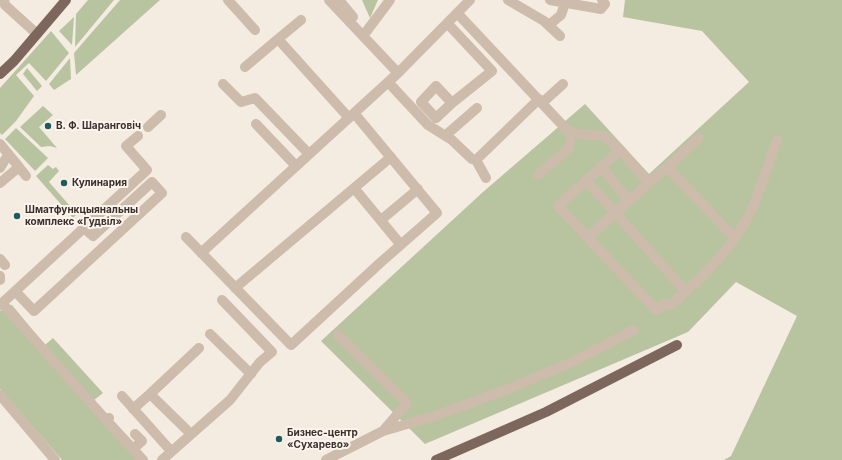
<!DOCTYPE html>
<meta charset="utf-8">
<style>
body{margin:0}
canvas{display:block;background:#f4ebe1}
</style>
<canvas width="842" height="460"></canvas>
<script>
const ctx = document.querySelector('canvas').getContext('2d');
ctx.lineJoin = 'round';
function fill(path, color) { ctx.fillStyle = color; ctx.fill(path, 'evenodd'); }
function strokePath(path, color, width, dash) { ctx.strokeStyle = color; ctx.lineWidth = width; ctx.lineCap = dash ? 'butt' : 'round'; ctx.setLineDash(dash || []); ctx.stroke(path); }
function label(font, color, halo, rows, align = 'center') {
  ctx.font = font + ' Inter,sans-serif'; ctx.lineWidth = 4; ctx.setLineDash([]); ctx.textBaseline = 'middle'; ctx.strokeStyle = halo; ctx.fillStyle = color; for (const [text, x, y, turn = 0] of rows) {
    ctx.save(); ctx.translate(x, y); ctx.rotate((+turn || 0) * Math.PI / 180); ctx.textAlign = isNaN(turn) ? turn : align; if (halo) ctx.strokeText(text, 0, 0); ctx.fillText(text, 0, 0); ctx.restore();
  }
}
fill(new Path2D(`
 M88,0H114L75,47L76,14Z
 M120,0H160L76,75L74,53Z
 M362,0H378L370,18Z
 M625,0H842V460H724L731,456L797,316L736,282L688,332L425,444L321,341L483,192L585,104L649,174L749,82L702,31L623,17Z
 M74,17L72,45L59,31Z
 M51,31L69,53L46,81L29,63L16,75L34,96L16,121L2,135L0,133V88Z
 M70,58L71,79L54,90L49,84Z
 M27,68L42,86L37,91L23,74Z
 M43,106L53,115L39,127L57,148L50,146L41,147L20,127Z
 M16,128L48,158L35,171L5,139Z
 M48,165L53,169L56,167L59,171L49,182L77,214L73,218L36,176Z
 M12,305L45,345L53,338L103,393L93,401L147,460H62L0,389V311Z`), '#b8c4a0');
strokePath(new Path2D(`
 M4,0L5,5L37,34
 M228,0L255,30
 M329,0L398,73
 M339,0L353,17
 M508,0L544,21L560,36
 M550,0L601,9L605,4L602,0
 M458,14L567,130L578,134L605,136L620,150L558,206L656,310L664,304L671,305C703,277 735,246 753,207C762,185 769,162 777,140
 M301,20L278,39L349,118
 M448,24L492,71L452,103L436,86L421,102L436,118L452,103
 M549,25L561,15L565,3
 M363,36L390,0
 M245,67L278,39
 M388,82L428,125L452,140L472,159L476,160L539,99
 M223,84L241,102L255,98L309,154
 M542,103L563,84
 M256,124L296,166
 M148,127L161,115
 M446,135L477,108
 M0,144L19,167L0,183
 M620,150L649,183
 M476,160L486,178
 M19,167L26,176
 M601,167L629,201
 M667,167L699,138
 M0,168L8,155
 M538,175L569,148L572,132
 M586,180L686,292
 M354,188L401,245
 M381,220L418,189
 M186,237L291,345L380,263L437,213L354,113
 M588,237L667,167L735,238
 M201,253L398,73L470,0
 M0,259L5,265
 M0,276V280
 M235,288L391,157
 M15,291L34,311L162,193L152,182L93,236L84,228
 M2,303L107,421L109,418
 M0,305L147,170L126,146L138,136
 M210,334L251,374
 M338,335L407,403L383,431
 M0,395L55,460
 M122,396L171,451
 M133,409L150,394
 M107,421L143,460
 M191,434L150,394L199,348
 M133,449L142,441L135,434
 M162,460L230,400L260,362L272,352L222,300
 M326,460L383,431L435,416L516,386L574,361L634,330`), '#cdbbac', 10);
strokePath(new Path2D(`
 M0,74L14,61L66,0
 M436,460L546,412L677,345`), '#7d675c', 10);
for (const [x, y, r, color] of [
 [48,126,4,"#1f5a5e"],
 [64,183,4,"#1f5a5e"],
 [17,216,4,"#1f5a5e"],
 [279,439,4,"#1f5a5e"]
]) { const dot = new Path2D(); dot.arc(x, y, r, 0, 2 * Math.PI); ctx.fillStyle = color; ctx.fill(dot); strokePath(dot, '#fbf5ee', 1.5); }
label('bold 10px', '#3b302b', '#fbf5ee', [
 ["В. Ф. Шаранговіч",56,126],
 ["Кулинария",72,183],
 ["Шматфункцыянальны",25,210],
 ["комплекс «Гудвіл»",25,222],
 ["Бизнес-центр",287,433],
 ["«Сухарево»",287,445]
], 'left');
</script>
